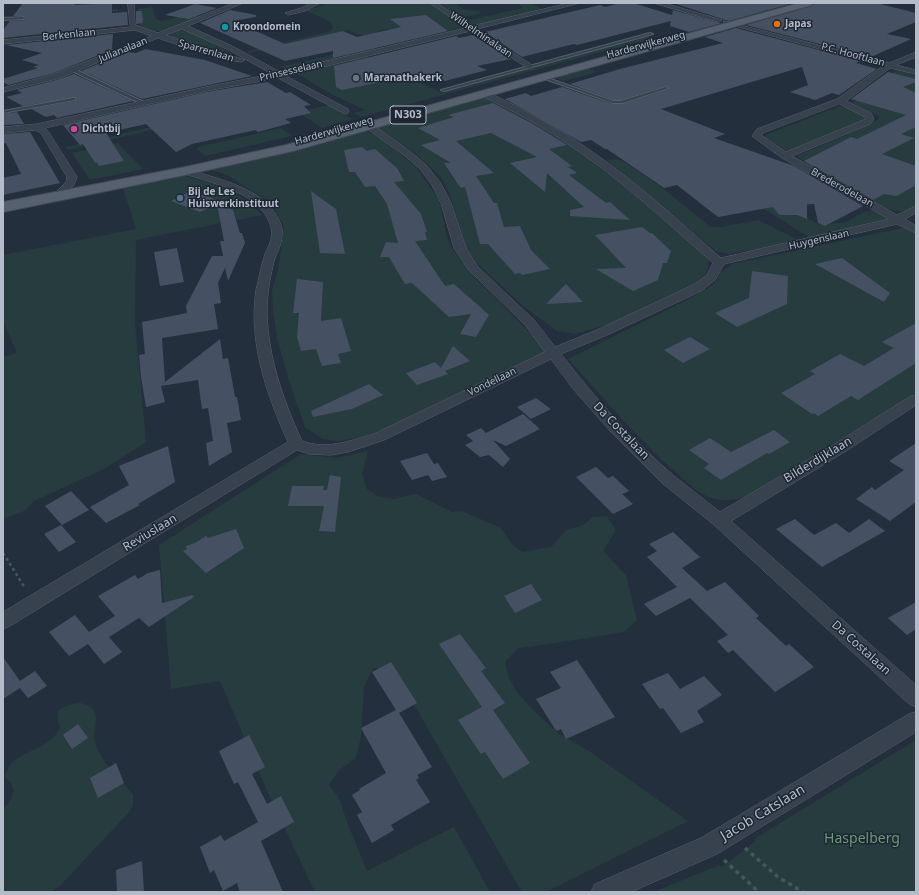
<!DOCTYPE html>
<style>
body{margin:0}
#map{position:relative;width:919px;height:895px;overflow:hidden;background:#242f3e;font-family:"Noto Sans",sans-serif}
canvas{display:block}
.frame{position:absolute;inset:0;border:4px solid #b4bcc9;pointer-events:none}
</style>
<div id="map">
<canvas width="919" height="895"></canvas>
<div class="frame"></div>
</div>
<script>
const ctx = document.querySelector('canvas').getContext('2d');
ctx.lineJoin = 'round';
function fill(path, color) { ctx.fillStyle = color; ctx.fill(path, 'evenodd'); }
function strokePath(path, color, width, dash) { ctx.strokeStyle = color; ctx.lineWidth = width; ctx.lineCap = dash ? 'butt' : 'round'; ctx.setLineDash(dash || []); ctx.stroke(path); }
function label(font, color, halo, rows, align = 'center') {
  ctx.font = font + ' "Noto Sans",sans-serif'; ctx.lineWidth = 3; ctx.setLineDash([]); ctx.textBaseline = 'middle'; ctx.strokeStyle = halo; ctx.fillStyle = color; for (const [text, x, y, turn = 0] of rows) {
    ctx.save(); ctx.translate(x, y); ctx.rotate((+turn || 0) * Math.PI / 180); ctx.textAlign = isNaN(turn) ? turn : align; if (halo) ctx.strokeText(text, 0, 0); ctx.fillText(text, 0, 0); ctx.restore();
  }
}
fill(new Path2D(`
 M328,3H429L465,27L415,39L389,29L381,30L374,35L363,36L347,30L249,53L246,52L331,31L333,26L329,21L305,10L319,7Z
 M439,3H464L457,5C466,13 475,8 482,13L462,18Z
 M517,3H531L542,9L481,24L472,25L465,21L523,8Z
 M152,7L156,19C164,23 172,18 180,16C188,15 195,15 202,17C184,24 159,40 140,25L138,9Z
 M179,30L191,32L233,54L230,55L223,54L167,35Z
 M647,36L653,38L361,117L354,113L365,110L331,94L298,74L299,72L365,56L440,92Z
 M369,46L377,49L288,70L280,67Z
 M587,68L597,72L564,81L554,77Z
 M900,69L916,73V205C910,209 906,212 899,211C872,209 820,171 796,156L855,131L879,119V116L852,103L887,75Z
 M485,97L521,114L587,157L642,201L702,253L709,261L706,274L694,284L613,323L575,334L557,331L523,306L478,264L466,248L453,204L446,186L439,175L415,153L376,127Z
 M244,105L185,122L68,150L66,147Z
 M328,105L353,119L322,128L298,112Z
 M840,106L848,107L867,117L864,120L787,151L764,137L768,134Z
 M281,128L292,136L205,156L197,149L198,147Z
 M364,130L381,139L416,167L439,200L447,237L454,252L479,282L542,345L547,353L403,421L364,437L338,441L323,439L305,427L289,381L277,338L273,311L272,290L278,270L284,226L271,203L227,175L211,170L281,153Z
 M117,143L143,169L90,180L72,153Z
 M660,144L817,202L802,209L799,213L820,225L847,222L864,212L877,210L892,219L812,239Z
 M615,159L623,161L661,187L711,227H721L758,220L800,241L729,254L716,251L606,160Z
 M185,176C215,184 242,191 262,215L136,240L135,322L146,442L104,469L34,501L24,511L3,519V357L17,353L3,321V255L136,229L123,188Z
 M907,227L916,232V393L745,497C733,500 722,502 709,497C696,492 684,479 673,470C635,436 602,396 568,359L691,298L714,284L721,272L732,264Z
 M368,451L362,474L367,489L379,497L393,499L416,494L452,512L462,511L501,528L512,544L522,552L551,547L566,530L583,525L593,517L607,516L616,530L603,551L626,575L637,620L624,632L536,646L518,648L505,662L508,676L517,692L534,711L558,733L592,753L688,821L546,892H522L394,670L383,668H373L364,687L361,736L356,758L339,770L329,785L339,798L347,822L367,871L454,827L490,892H315L267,791L220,681L171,689L159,545L301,454L337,458Z
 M76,703C81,703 89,704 93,709C100,718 92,732 95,742C101,763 120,778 133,795V804L131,810L60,886L50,892H3V809L9,802L14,791L11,784L5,777C10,749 47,754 60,728L58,721V711L64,707Z
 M916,740V892H654L719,865L722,867L756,841L754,839Z`), '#263c3f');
fill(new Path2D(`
 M23,3H75V5L112,3V13L127,12L128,25L3,38V30L10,21L24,20L25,16H13Z
 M620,3H633L672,15L673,10L719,23H722L689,32L670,26L671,21L577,45L574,44L522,57L485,32L600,5L605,7Z
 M673,3H793L729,21Z
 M816,3H876L916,13V22L887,34L911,39L871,57L746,25L812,6Z
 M195,4L217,8L189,19L165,15Z
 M230,10L256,15V17L233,21L285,44L343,31L357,37L401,27L390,19L426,15L448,31L333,58V51L285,61L200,23Z
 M136,11H142L143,23L136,24Z
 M736,28L860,61L856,63L877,69L839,95L832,93L815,100L790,92L808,85L802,67L661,109L725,134L714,138L794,166L863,206L825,226L818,223L814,204H807V219L797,215H779L773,207L718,217L677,185L664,188L607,149H605L591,140L581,142L505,99L526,93L531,96L562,87L612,104H623L668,89L669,88L666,86L621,100H613L570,84L620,69L723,43L705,37Z
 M113,34L112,49H114L54,73L8,85L3,82V79L38,68L33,67L39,65L22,60L42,53L6,45Z
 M473,35L511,59L477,66L487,70L445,81L430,74L406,80L400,78L342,90L336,87L334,66L456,36L459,38Z
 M146,49L205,60L252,76L142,99L81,71L128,52L136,53Z
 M888,72L916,79V82L903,87L916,93V127L901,134L914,138L882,154L916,166V185L897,196L884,194L873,200L804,161L851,137L857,139L906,115L851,99Z
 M74,74L133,101L57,118L54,115L46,117L31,109L75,101L76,97L23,106L6,97L22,93L17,90L60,79Z
 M267,82L286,93L290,92L311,105L304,106L311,113L285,119L291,123L258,132L256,130L192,144L176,152L146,124L106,133L124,161L99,166L97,162L95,163L83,144L80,145L63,125L206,92Z
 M493,103L533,124L567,145L549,149L572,166L568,167L577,173L569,175L606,203L610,202L630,220L570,216V210L584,207L547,173L545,192L510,163L537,157L491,133L456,141L494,173L476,176L494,203H497L504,227L520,226L531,250L550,269L522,275L520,273L515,274L488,244H480L465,187L461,188L458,184L444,163H451L421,145L440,140L418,128L454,117L448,115Z
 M17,112L24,124L3,125V114Z
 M30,132L60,183L3,195V178L21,174L6,143L3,144V134Z
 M362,147L367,151L375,149L397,168L404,181L394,182L421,214L427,232H425L427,240L415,241L445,286L454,284L489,315L476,337L460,334L471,314L449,317L412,283L405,284L389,257H380L386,242L398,243L387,204L375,186L365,187L355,172H349L344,150Z
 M191,191L221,201L217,204L233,210L240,233H242L245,243L228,281L225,268L218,283L221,303L214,304L218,329L162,338L165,382L220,339L223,359L228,358L235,397H237L241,420L227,423L232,452L209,466L206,443L213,441L208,408L202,409L198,380L161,386L165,402L146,407L141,377L139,355L145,354L142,322L187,313L186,306L212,256H223L220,241H224L217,204L200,212L171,201Z
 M311,191L336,209L345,254L320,253Z
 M642,227L650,233H652L671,251L667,263H663L658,280L633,291L596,269L626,268L595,235Z
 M177,248L184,282L160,286L154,252Z
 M842,258L890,293L884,302L815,264Z
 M752,271L788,276L787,304L737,327L715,313L749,298Z
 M297,279L323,282L321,321L341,318L351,351L338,354L341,363L322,366L316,349L301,351L297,337L299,313H293Z
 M566,284L583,302L546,304Z
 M916,323V363L858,400L851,396L818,416L814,413L812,414L781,393L815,374L810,371L840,354L864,366L894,348L882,342Z
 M690,337L710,349L683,363L664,350Z
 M453,346L470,361L445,371L448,374L417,385L406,373L435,362L441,368Z
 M369,384L383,395L352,409L313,417L311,411Z
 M536,398L551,409L531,419L517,407Z
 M523,414L540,429L506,446L493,440L510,459L503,467L489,455L480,457L465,445L473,441L466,435L481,428L486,433Z
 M774,430L790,442L769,454L767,453L721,480L704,468L709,464L689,450L710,438L731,452Z
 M916,443V502L890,521L856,499L872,487L875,490L904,470L889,461Z
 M168,446L175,482L138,504L140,505L106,523L90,507L129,485L119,466Z
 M427,453L434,464L438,463L447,477L432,481L428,475L412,480L400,461Z
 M596,467L608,478L613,476L629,491L622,494L633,504L613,514L576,477Z
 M330,475L341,477L335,532L319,531L324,506H288L292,486H324L323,490H327Z
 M71,491L89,510L62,525L45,506Z
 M795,519L814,535L836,523L849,533L869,519L885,531L822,567L776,529Z
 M61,525L76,542L59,552L44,534Z
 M236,529L244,548L206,573L183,551L187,549L186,546L195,543L206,536L208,538Z
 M673,532L700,557L682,568L707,591L725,582L759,616L756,618L786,646L789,644L814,667L775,692L733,650L728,653L717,641L728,635L690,598L656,616L644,604L677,587L647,557L657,551L649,544Z
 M160,570L162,603L193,595L194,597L149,627L139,618L109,637L122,652L104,664L88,644L69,656L49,632L75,615L89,632L115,616L98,596L135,575L138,579L148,573Z
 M531,584L542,600L515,613L504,596Z
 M916,602V629L907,635L888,618Z
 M460,634L486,668L481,671L505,703L493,710L530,763L503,779L485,752L481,754L458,720L482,707L439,644Z
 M3,657L20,681L35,671L47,686L28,698L20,688L3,699Z
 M577,660L615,717L566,739L561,729L557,731L555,729L536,699L561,688L550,672Z
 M391,662L417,703L399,713L432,767L417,775L419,778L416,780L430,802L391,825L394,830L372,843L357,815L362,812L352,795L360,790L359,789L386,773L361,728L396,710L372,672Z
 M668,673L680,689L704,676L722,695L697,711L704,722L681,733L663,708L660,709L642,684Z
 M78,724L88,738L72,749L63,735Z
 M249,735L265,767L252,774L267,804L281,796L294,822L261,841L283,892H240L237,883L223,891L214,870L210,873L200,847L221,835L224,841L258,822L238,782L234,784L219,751Z
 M116,763L124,783L98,798L90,778Z
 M142,861L144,892H117L116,870Z`), '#455162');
const lane = new Path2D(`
 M24,17L23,19L3,20V18Z
 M650,33L653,34L444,91L441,90Z
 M72,69H74L146,103L142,104L72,71Z
 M542,76L613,101H621L666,87L668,88L623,103H613L542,78Z
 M73,98H75V100L3,113V111Z`);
const street = new Path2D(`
 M128,3H134L135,25L158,33L234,3H243L188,26L234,47L280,72L466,28L430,3H437L472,26L569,3H580L477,29L532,65L533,67L529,69L470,31L286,76L348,109L349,111L348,113L345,114L278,78L206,91L45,128L48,131L77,177L74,185L65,194H57L56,192L66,182L67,177L41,133L35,130L3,133V127L37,124L206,87L272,74L229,50L182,29L165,35L245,60L241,62L217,58L158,38L60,78L3,92V88L54,74L152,36L135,30L3,44V40L130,27Z
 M312,3H320L305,11L288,15L285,13L301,8Z
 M654,3H664L722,20L719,22Z
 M724,21L889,63L916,52V57L896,65L916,70V74L890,68L846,101L871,113L874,119L870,124L792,156L897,215L916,206V213L905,219L916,226V233L897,224L724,264L715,280L701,291L607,335L561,354C595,398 632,440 674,476C689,488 705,500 720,512L836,443L911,396L916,395V405L846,451L731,521L916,685V707L909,704L713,524L662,483L612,433L574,390L551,359L384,440L348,452L331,455L309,454L297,450L10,626L3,629V612L288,442C267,396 248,341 256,290C259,278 261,266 265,254C268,248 271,241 272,234C272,230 270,224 268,219C252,190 211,183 182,173L180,171L182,169H188C219,180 263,187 279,220C281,225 283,230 282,235C282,243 278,251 275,258C270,276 267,294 267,312C268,357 283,400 302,441C326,450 350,441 374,434L545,352L526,326L468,269L454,248L441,203L432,185L420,169L405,156L370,131L369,129L370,127H376L411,152L426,165L440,182L451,203L466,248L478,267L534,320L555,347L599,329L693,285L707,275L713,263C664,220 616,175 562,140C537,123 511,110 484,97V93H490C516,106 542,120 567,135C623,170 672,215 721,258L889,219L782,158L752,136L757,129L837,99L883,66L724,23ZM840,104L865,117L866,119L786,152L761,135L763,133Z
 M916,712V732L717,854L631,892H591L595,884L701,838L909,714Z`);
const primary = new Path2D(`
 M799,3H814L812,5L293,151L185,175L3,212V202L185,167L286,145Z`);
strokePath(lane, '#565f6c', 2);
strokePath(street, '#565f6c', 1);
strokePath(primary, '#414a57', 2);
strokePath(new Path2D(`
 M32,17L119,10`), '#44595c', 1, [1.5, 1.5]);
strokePath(new Path2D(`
 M3,553L25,588`), '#44595c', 2.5, [3, 3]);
strokePath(new Path2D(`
 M745,848L778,877L803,892
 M724,860L759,892`), '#44595c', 3.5, [4, 4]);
fill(lane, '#38414e');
fill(street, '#38414e');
fill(primary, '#56606e');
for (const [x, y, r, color] of [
 [777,24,4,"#e8710a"],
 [225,27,4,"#0f9aa8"],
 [356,78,4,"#6b7280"],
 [74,129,4,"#d1479c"],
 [180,198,4,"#5c6f8a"]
]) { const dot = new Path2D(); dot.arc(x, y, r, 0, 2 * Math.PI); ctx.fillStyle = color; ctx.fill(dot); strokePath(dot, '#1d2633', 1.5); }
label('bold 10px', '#b4bcc9', '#1d2633', [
 ["Japas",785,24],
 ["Kroondomein",233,27],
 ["Maranathakerk",364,78],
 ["Dichtbij",82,129],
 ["Bij de Les",188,192],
 ["Huiswerkinstituut",188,204]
], 'left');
label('10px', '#b4bcc9', '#1d2633', [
 ["Berkenlaan",69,35,-6],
 ["Wilhelminalaan",481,35,34],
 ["Harderwijkerweg",646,45,-15],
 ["Julianalaan",123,50,-22],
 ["Sparrenlaan",206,51,16],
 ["P.C. Hooftlaan",853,55,15],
 ["Prinsesselaan",291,71,-13],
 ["Harderwijkerweg",334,131,-16],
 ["Brederodelaan",842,188,29],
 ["Huygenslaan",819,240,-13],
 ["Vondellaan",492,382,-26]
]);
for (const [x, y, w] of [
 [408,115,36]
]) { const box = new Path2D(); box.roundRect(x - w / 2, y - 9, w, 18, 3); ctx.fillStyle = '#1d2633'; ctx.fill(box); strokePath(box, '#b4bcc9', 1); }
label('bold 11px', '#b4bcc9', null, [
 ["N303",408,115]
]);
label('12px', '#b4bcc9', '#1d2633', [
 ["Da Costalaan",621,431,46],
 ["Bilderdijklaan",818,460,-31],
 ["Reviuslaan",150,533,-31],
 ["Da Costalaan",861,648,42]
]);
label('14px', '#b4bcc9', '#1d2633', [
 ["Jacob Catslaan",763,813,-31]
]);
label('14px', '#6b9a76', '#1d2633', [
 ["Haspelberg",862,839]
]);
</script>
